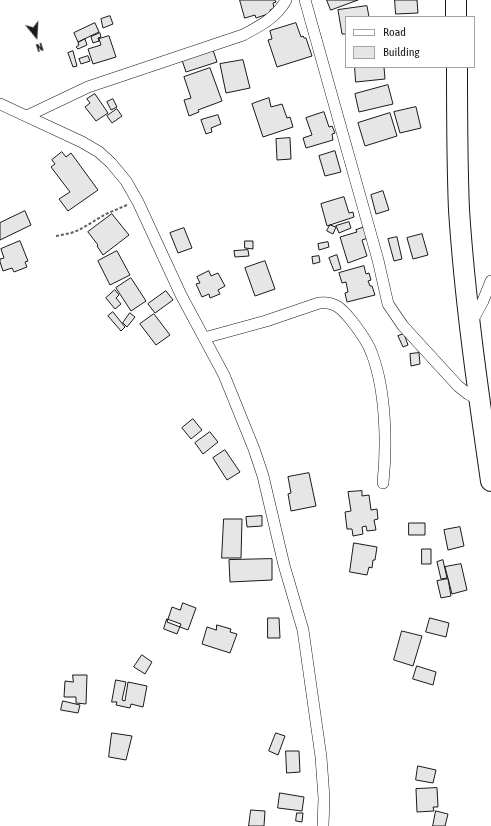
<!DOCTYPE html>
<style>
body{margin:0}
#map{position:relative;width:491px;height:826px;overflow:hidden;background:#fff;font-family:"Asap Condensed",sans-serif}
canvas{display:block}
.legend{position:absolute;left:345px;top:16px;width:130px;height:52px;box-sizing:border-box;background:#fff;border:1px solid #a3a3a3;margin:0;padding:5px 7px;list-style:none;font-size:12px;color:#1a1a1a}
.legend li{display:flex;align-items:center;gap:8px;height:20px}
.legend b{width:20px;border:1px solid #a3a3a3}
.north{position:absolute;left:16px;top:16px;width:40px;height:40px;-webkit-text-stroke:3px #fff;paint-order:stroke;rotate:162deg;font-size:11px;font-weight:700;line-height:16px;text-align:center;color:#1a1a1a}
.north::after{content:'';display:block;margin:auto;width:14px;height:18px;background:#1a1a1a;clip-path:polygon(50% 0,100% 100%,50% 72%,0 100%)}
</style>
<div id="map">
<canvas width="491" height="826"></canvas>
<ul class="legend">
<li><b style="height:5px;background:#fff"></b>Road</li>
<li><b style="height:11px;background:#e6e6e6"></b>Building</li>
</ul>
<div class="north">N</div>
</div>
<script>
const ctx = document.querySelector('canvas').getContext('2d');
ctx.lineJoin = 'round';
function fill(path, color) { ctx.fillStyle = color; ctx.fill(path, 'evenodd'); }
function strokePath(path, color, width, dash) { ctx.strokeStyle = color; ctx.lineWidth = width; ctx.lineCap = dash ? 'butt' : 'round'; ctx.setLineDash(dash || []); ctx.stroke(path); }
const building = new Path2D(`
 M240,0H275L276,2L273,3L274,8L270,10L271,13L256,18L255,15L245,18Z
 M327,0H358L331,10Z
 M395,0H417L418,13L396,14Z
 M367,6L369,17H346V34H342L338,10Z
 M110,16L113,24L103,28L101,19Z
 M95,23L99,32L78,42L74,33Z
 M296,23L301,37L303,36L304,38H306L312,56L277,67L268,40L272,39L270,31Z
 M100,33L101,37L98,38L99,41L93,43L91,37Z
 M109,36L116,57L93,64L88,49L101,45L99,39Z
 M85,39L87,45L78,49L76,47L79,45L78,43Z
 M213,50L217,62L186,72L182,60Z
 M73,51L77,66L73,67L68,53Z
 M88,56L90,61L81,64L79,59Z
 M243,60L250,88L226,93L220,64Z
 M355,67H384L385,79L356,82Z
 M210,68L222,101L198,110L199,112L189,116L184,100L191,98L184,77Z
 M388,85L393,104L359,112L355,94Z
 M95,94L108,113L96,121L85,107L90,103L87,99Z
 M269,98L271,107L282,104L287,118L290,117L293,127L263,137L252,104Z
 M113,99L117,107L111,110L107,102Z
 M416,107L421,128L400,133L394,112Z
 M117,109L122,116L112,123L107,116Z
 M324,112L329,127L332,126L335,133L332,134L333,140L306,148L303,138L312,135L306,118Z
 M390,113L397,136L365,146L358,123Z
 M218,115L221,124L211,128L212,132L206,134L201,120Z
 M290,138L291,159L277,160L276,139Z
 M335,151L341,172L325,176L319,156Z
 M62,152L66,157L71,153L98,190L68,211L59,199L70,192L51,167L55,164L52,160Z
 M383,191L389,210L376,214L371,195Z
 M344,197L349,213L353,212L354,217L327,226L321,204Z
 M25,211L31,225L0,240V223Z
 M112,214L129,235L103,255L97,246L98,245L88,232Z
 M349,222L351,228L339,233L336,226Z
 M330,225L336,227L333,234L327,231Z
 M365,227L368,238L362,240L367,256L348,263L340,237L357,232L356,230Z
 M184,228L192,248L178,253L170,233Z
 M422,234L428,255L413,259L407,238Z
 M397,237L402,259L394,261L388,239Z
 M20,241L28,261L25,262L27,267L14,272L12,268L3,271L0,262V259L4,258L1,249Z
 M245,241H253V249L245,248Z
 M328,242L329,247L319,250L318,244Z
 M248,250L249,256L235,257L234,251Z
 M117,251L130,275L110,285L98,261Z
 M337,255L341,269L334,271L329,258Z
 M319,256L320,262L313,264L312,257Z
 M265,261L275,289L255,296L245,268Z
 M364,266L366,274L369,273L371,280L368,281L370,286H372L375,295L347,302L345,293L348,292L346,282L342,283L339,273Z
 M209,271L211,276L218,273L225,286L218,290L220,294L210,298L209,294L202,297L196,284L200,283L197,277Z
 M131,278L146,301L131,311L116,288Z
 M115,290L119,295L116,298L121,304L115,309L106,298Z
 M166,291L173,300L155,313L148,304Z
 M113,312L125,327L121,331L108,316Z
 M130,313L135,317L127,327L123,323Z
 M154,314L170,335L156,345L140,324Z
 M404,334L408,345L403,347L398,336Z
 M419,353L420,364L411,366L410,354Z
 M193,419L202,430L191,439L182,428Z
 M210,432L218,442L203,454L195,443Z
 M225,450L240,472L227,480L213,458Z
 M309,473L316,506L291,511L288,494L291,493L288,477Z
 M362,491V496L369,495L371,510L377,509L378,519L374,520L376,530L367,531L366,526L362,527L363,534L353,536L352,529H347L345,512L351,511L348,492Z
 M262,516V526L247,527L246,517Z
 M224,519H242L241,558H222Z
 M409,523H425V535H409Z
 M460,527L464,546L448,550L444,530Z
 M354,543L377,547L375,560H373L372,568L369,567L367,575L350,572Z
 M422,549H431V564H422Z
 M272,559V580L230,582L229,560Z
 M443,560L447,578L441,579L437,562Z
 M461,564L467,590L452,594L445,567Z
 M448,579L451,596L441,598L437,581Z
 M183,603L196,608L188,630L167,622L172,607L180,610Z
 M268,618H279L280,638H268Z
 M430,618L449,623L446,637L426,632Z
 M167,619L181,624L177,634L164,629Z
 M217,625L231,629L230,632L237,634L230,653L202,644L207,627L216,630Z
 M402,631L422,636L413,666L394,660Z
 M142,655L152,662L145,674L134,667Z
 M417,666L436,672L433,685L413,679Z
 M73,675H87L86,704L76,703V697H64L65,681L73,682Z
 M116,680L126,682L122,700L125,701L128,682L147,686L143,707L131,704L130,708L116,705L117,702H112Z
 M63,701L80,705L78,713L61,710Z
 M112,733L132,736L126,760L109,757Z
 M276,733L285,736L278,755L269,751Z
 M286,751H299L300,772L287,773Z
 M418,766L436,770L433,783L416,780Z
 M437,788L438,807H433L434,811L417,812L416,789Z
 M280,793L304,797L302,811L278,808Z
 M251,810L265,811L264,826H249Z
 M436,811L448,814L445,826H433Z
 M297,813H303L302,822L296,821Z`);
fill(building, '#e6e6e6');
strokePath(building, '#1a1a1a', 1);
const street = new Path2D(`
 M305,0L378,260L388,304L403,326L458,386L468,394L480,400
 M0,104L82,142L99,152L111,163L126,181L138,202L181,295L224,375L254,449L263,476L284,565L303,630L321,757L324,798L323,826
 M27,116L88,87L243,35C260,26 276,18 286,0
 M471,323L483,301L491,281
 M204,338L266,321L319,303C335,301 342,309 351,320C359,330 368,342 372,354C386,391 387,445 383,483`);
const highway = new Path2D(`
 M456,0V17
 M457,67C457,114 457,162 459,210C465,301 478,391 491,481`);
strokePath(street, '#1a1a1a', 12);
strokePath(highway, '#1a1a1a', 22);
strokePath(new Path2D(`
 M56,236L71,233L79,230L106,214L127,205`), '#5f5f5f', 2, [3, 2]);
strokePath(street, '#fff', 11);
strokePath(highway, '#fff', 20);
</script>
